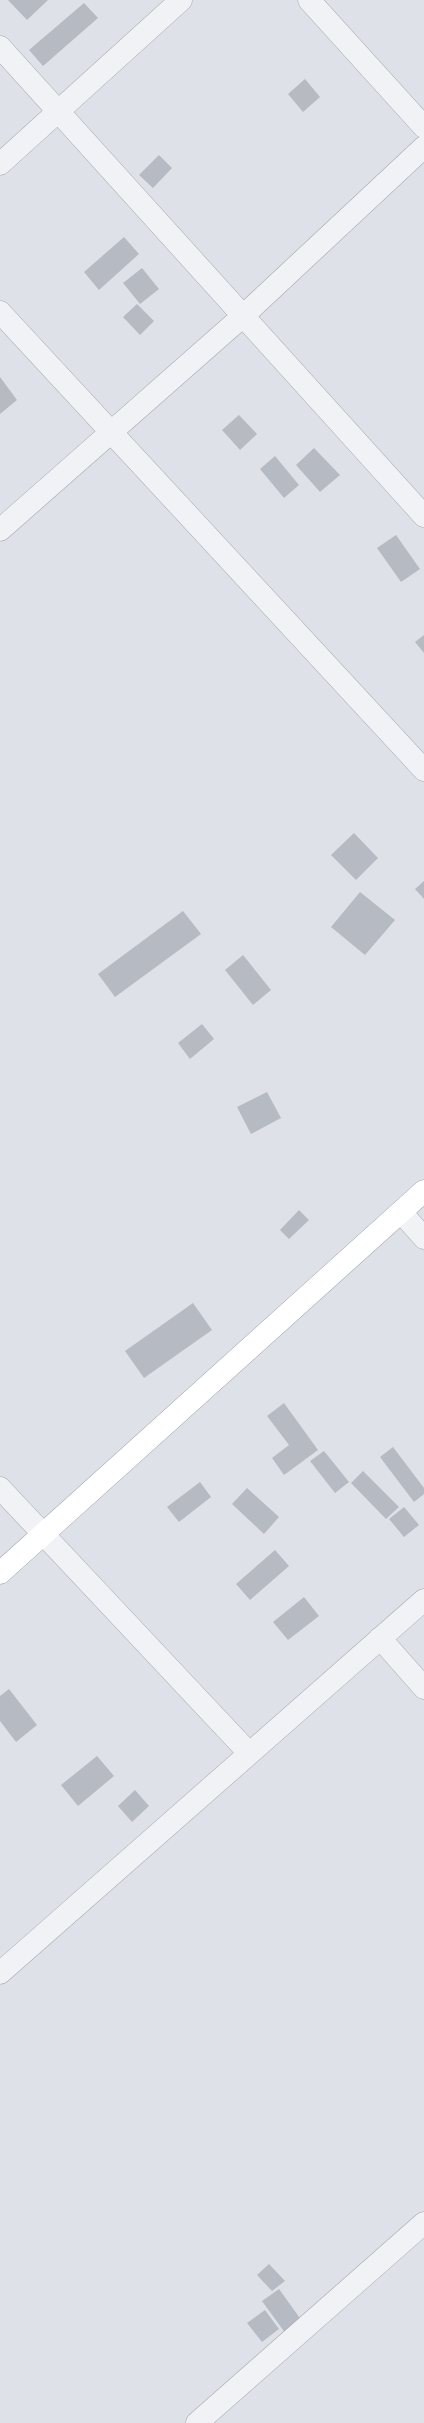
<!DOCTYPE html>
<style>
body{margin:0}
canvas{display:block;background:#dee1e7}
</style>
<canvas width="424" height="2423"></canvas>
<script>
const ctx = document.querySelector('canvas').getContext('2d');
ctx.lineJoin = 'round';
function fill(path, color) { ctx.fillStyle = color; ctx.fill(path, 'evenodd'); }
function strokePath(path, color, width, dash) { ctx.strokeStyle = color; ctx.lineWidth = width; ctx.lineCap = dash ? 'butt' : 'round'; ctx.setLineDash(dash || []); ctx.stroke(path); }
fill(new Path2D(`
 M8,0H48L27,20Z
 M84,3L98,18L43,66L29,50Z
 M305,79L320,97L303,112L288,94Z
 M159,155L172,168L153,188L139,175Z
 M124,237L139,254L99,290L84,272Z
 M142,268L159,289L140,304L123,283Z
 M137,304L154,321L140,335L123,317Z
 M0,377L17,400L0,414Z
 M239,415L257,434L240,450L222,430Z
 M314,448L340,475L320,492L296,465Z
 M275,456L299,485L284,498L260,469Z
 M396,535L420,569L401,582L377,548Z
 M424,635V653L415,642Z
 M354,833L378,858L356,880L331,855Z
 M424,881V899L415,889Z
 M360,892L395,920L365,955L331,927Z
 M183,911L201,934L115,997L98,974Z
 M243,955L271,990L253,1005L225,970Z
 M202,1024L214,1039L190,1059L178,1043Z
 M267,1092L281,1118L251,1134L237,1107Z
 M299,1210L309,1220L289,1239L280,1230Z
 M193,1303L212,1330L144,1378L125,1351Z
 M284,1403L318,1450L284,1475L272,1458L289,1445L267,1416Z
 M393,1447L424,1488V1494L414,1502L380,1457Z
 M324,1451L349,1482L335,1493L310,1461Z
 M363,1471L399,1507L386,1519L351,1483Z
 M200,1482L211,1497L179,1522L167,1507Z
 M247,1488L279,1517L264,1534L232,1504Z
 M404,1507L419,1525L404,1537L389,1519Z
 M275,1550L289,1566L250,1600L236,1584Z
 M304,1597L319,1616L288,1640L273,1622Z
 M9,1689L37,1725L16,1742L0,1721V1696Z
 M97,1756L114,1776L78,1806L61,1785Z
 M135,1790L149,1806L132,1822L118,1806Z
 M269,2264L285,2281L272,2291L257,2275Z
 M279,2289L302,2321L286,2334L262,2301Z
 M265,2310L279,2329L262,2342L247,2323Z`), '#b6bac3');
const minor = new Path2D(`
 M309,0L424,127
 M0,47L424,516
 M0,164L181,0
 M0,312L424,770
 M0,530L243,316L424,147
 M401,1212L424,1238
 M0,1488L249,1753
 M380,1638L424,1688
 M0,1973L424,1600
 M197,2423L424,2223`);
const major = new Path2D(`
 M0,1573L424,1191`);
strokePath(minor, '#a4a8b1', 23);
strokePath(major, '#9ea4b2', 23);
strokePath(minor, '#f1f2f5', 22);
strokePath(major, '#fff', 22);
</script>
